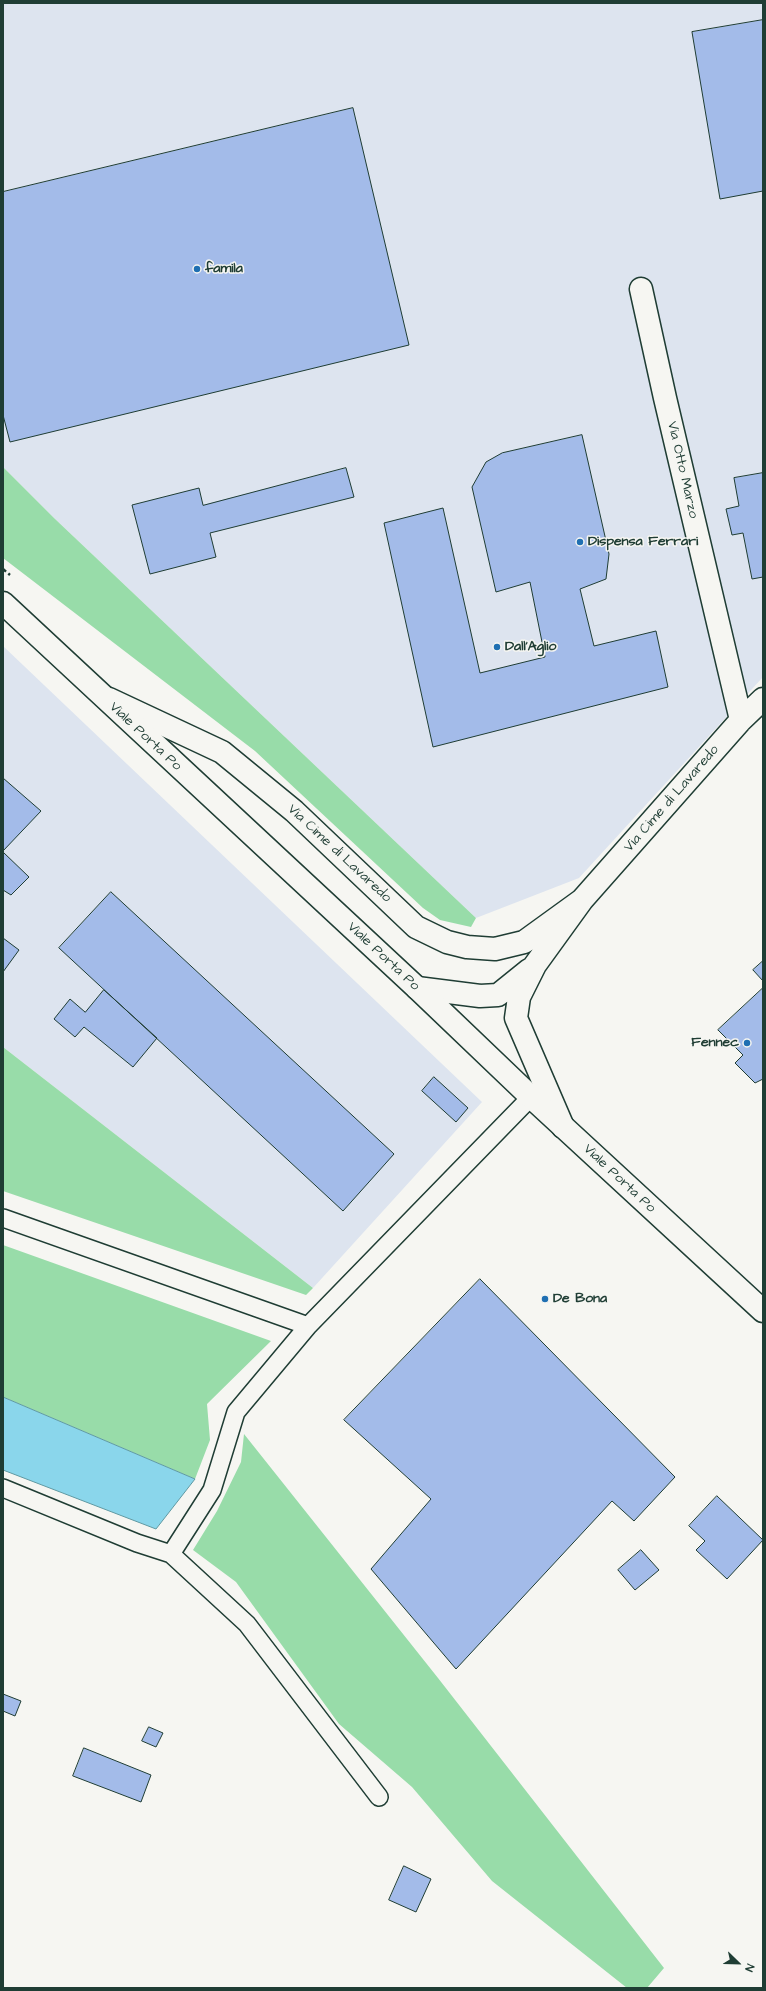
<!DOCTYPE html>
<style>
body{margin:0}
#map{position:relative;width:766px;height:1991px;overflow:hidden;background:#f6f6f2;font-family:"Architects Daughter",sans-serif}
canvas{display:block}
.frame{position:absolute;inset:0;border:4px solid #1f3d34;pointer-events:none}
.north{position:absolute;left:718px;top:1943px;width:40px;height:40px;-webkit-text-stroke:3px #f6f6f2;paint-order:stroke;rotate:113deg;font-size:11px;font-weight:700;line-height:16px;text-align:center;color:#1f3d34}
.north::after{content:'';display:block;margin:auto;width:14px;height:18px;background:#1f3d34;clip-path:polygon(50% 0,100% 100%,50% 72%,0 100%)}
</style>
<div id="map">
<canvas width="766" height="1991"></canvas>
<div class="frame"></div>
<div class="north">N</div>
</div>
<script>
const ctx = document.querySelector('canvas').getContext('2d');
ctx.lineJoin = 'round';
function fill(path, color) { ctx.fillStyle = color; ctx.fill(path, 'evenodd'); }
function strokePath(path, color, width, dash) { ctx.strokeStyle = color; ctx.lineWidth = width; ctx.lineCap = dash ? 'butt' : 'round'; ctx.setLineDash(dash || []); ctx.stroke(path); }
function label(font, color, halo, rows, align = 'center') {
  ctx.font = font + ' "Architects Daughter",sans-serif'; ctx.lineWidth = 3; ctx.setLineDash([]); ctx.textBaseline = 'middle'; ctx.strokeStyle = halo; ctx.fillStyle = color; for (const [text, x, y, turn = 0] of rows) {
    ctx.save(); ctx.translate(x, y); ctx.rotate((+turn || 0) * Math.PI / 180); ctx.textAlign = isNaN(turn) ? turn : align; if (halo) ctx.strokeText(text, 0, 0); ctx.fillText(text, 0, 0); ctx.restore();
  }
}
fill(new Path2D(`
 M3,3H763V677L579,878L476,918L54,518L3,467Z
 M3,646L482,1102L313,1288L3,1047Z`), '#dde4ef');
fill(new Path2D(`
 M3,467L54,518L476,918L471,927L440,920L423,908L255,751L3,558Z
 M3,1047L313,1288L306,1295L3,1191Z
 M3,1245L271,1341L207,1404L210,1440L195,1479L3,1397Z
 M244,1434L438,1678L664,1968L647,1988H627L492,1881L412,1787L339,1724L236,1582L193,1550L217,1511L241,1462Z`), '#98dca9');
const water = new Path2D(`
 M3,1397L195,1479L156,1529L3,1470Z`);
fill(water, '#8ad6eb');
strokePath(water, '#5f99a2', 1);
const building = new Path2D(`
 M763,20V191L720,199L692,32Z
 M353,108L409,345L10,442L3,415V192Z
 M582,435L609,554L606,579L580,589L594,646L656,631L668,687L433,747L384,523L443,508L480,673L545,657L530,582L496,592L472,487L486,462L502,453Z
 M346,468L354,497L210,533L216,557L150,574L132,505L199,488L203,505Z
 M763,473V577L752,579L743,533L732,535L726,509L739,506L734,478Z
 M3,778L41,811L3,851Z
 M3,852L29,877L11,895L3,890Z
 M111,892L394,1154L343,1211L59,948Z
 M3,938L19,950L3,972Z
 M763,961V981L753,970Z
 M763,988V1079L755,1083L735,1063L743,1055L718,1030Z
 M104,990L157,1038L133,1067L84,1027L75,1037L54,1019L70,999L85,1012Z
 M434,1077L468,1108L456,1122L422,1091Z
 M480,1279L675,1477L634,1521L612,1501L456,1669L371,1569L431,1499L344,1420Z
 M717,1496L763,1540L727,1579L696,1550L705,1541L689,1526Z
 M641,1550L659,1570L635,1590L618,1570Z
 M3,1694L21,1701L15,1716L3,1711Z
 M149,1727L163,1733L156,1747L142,1741Z
 M84,1748L151,1775L141,1802L73,1776Z
 M404,1866L431,1879L416,1912L389,1900Z`);
fill(building, '#a3bbe9');
strokePath(building, '#1f3d34', 1);
const lane = new Path2D(`
 M3,1218L308,1326
 M3,1488L137,1543L171,1554L247,1624L379,1797
 M171,1554L212,1490L236,1412L308,1326L531,1097`);
const street = new Path2D(`
 M641,289L665,398L741,720
 M109,699L222,752L294,811L416,927L447,942L467,947L495,949L524,942L582,900
 M417,988L480,996L498,995L529,970
 M563,1127L516,1018L519,997L535,965L582,900L741,720L763,699`);
const secondary = new Path2D(`
 M3,603L417,988L531,1097L763,1311`);
strokePath(lane, '#1f3d34', 20);
strokePath(street, '#1f3d34', 25);
strokePath(secondary, '#1f3d34', 25);
strokePath(new Path2D(`
 M3,569L10,575`), '#1f3d34', 2.5, [4, 3]);
strokePath(lane, '#f6f6f2', 17);
strokePath(street, '#f6f6f2', 22);
strokePath(secondary, '#f6f6f2', 22);
for (const [x, y, r, color] of [
 [197,269,4,"#1f6fb2"],
 [580,542,4,"#1f6fb2"],
 [497,647,4,"#1f6fb2"],
 [747,1043,4,"#1f6fb2"],
 [545,1299,4,"#1f6fb2"]
]) { const dot = new Path2D(); dot.arc(x, y, r, 0, 2 * Math.PI); ctx.fillStyle = color; ctx.fill(dot); strokePath(dot, '#f6f6f2', 1.5); }
label('bold 14px', '#1f3d34', '#f6f6f2', [
 ["famila",205,269],
 ["Dispensa Ferrari",588,542],
 ["Dall'Aglio",505,647],
 ["Fennec",739,1043,"right"],
 ["De Bona",553,1299]
], 'left');
label('14px', '#1f3d34', '#f6f6f2', [
 ["Via Otto Marzo",682,470,77],
 ["Viale Porta Po",145,737,43],
 ["Via Cime di Lavaredo",672,799,-49],
 ["Via Cime di Lavaredo",339,854,43],
 ["Viale Porta Po",383,957,43],
 ["Viale Porta Po",619,1179,43]
]);
</script>
